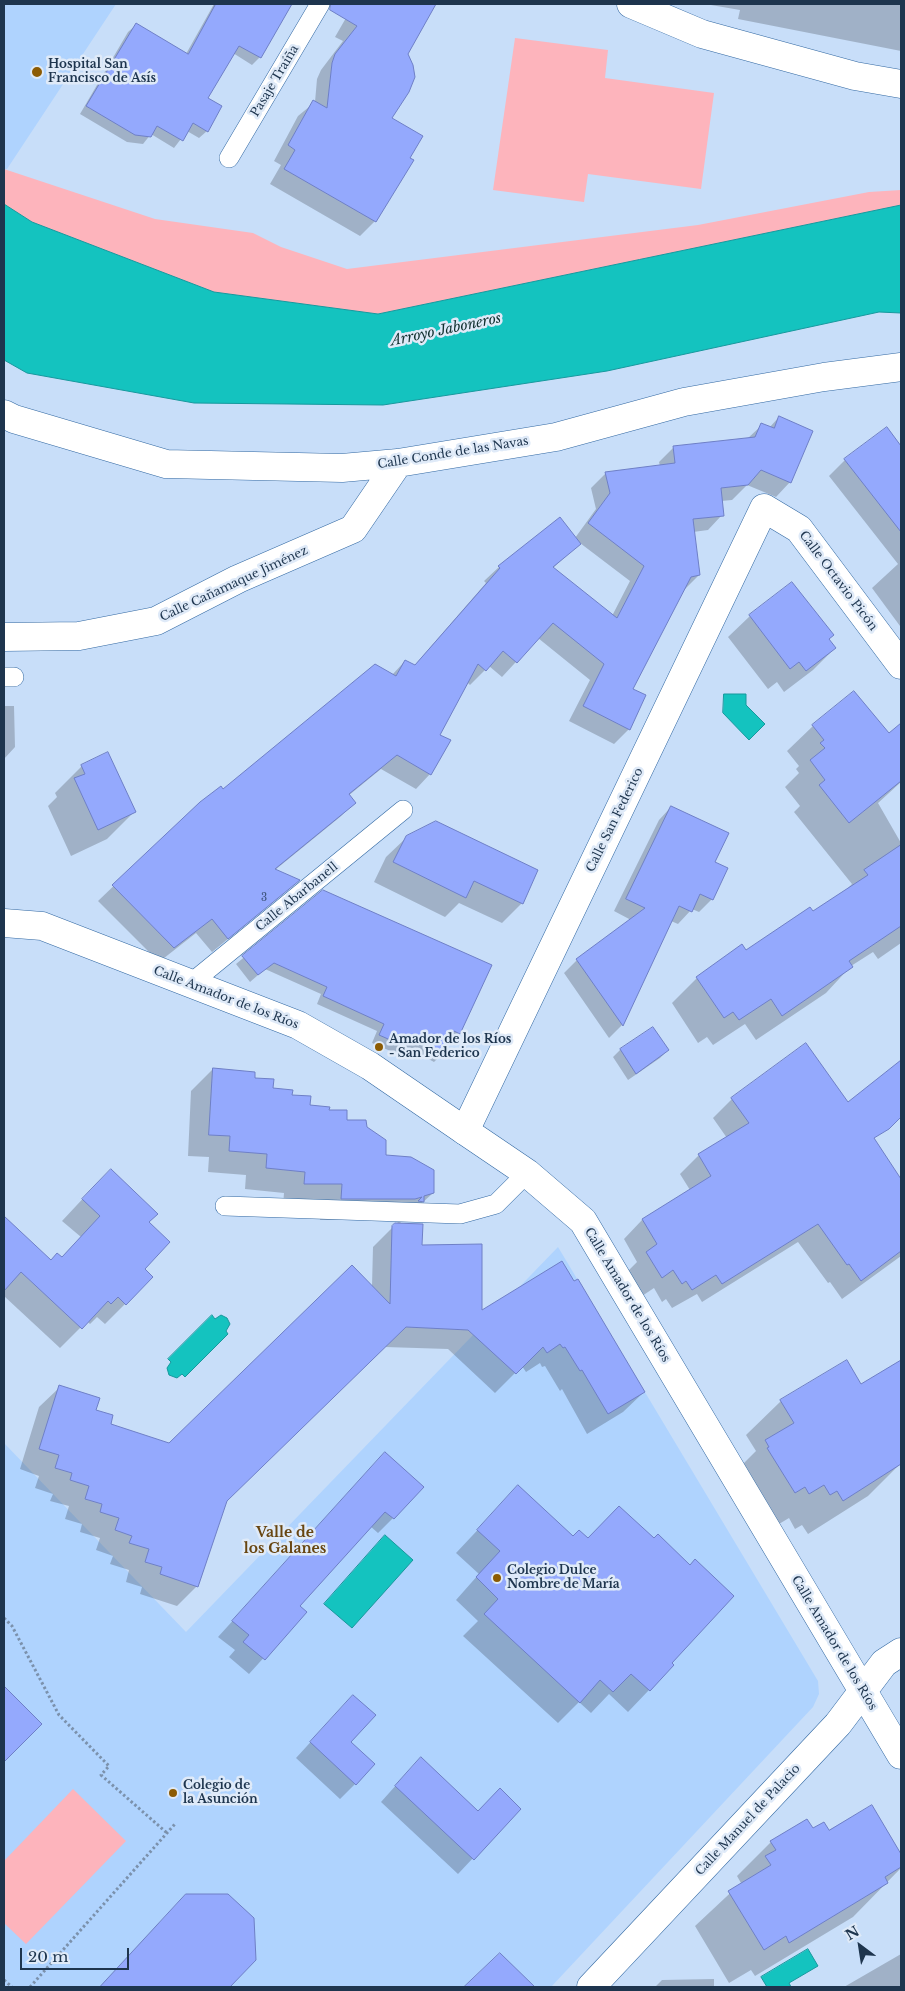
<!DOCTYPE html>
<meta charset="utf-8">
<style>
body{margin:0}
#map{position:relative;width:905px;height:1991px;overflow:hidden;background:#c8def9;font-family:"Libre Baskerville",serif}
canvas{display:block}
.frame{position:absolute;inset:0;border:5px solid #1e354e;pointer-events:none}
.north{position:absolute;left:835px;top:1921px;width:50px;height:50px;-webkit-text-stroke:4px #dfeaf8;paint-order:stroke;rotate:329deg;font-size:14px;font-weight:700;line-height:20px;text-align:center;color:#1e354e}
.north::after{content:'';display:block;margin:auto;width:18px;height:22px;background:#1e354e;clip-path:polygon(50% 0,100% 100%,50% 72%,0 100%)}
.scale{position:absolute;left:20px;top:1948px;width:109px;height:22px;box-sizing:border-box;border:2px solid #1e354e;border-top:0;padding-left:6px;font-size:15px;line-height:18px;white-space:nowrap;color:#1e354e;-webkit-text-stroke:4px #dfeaf8;paint-order:stroke}
</style>
<div id="map">
<canvas width="905" height="1991"></canvas>
<div class="frame"></div>
<div class="north">N</div>
<div class="scale">20 m</div>
</div>
<script>
const ctx = document.querySelector('canvas').getContext('2d');
ctx.lineJoin = 'round';
function fill(path, color) { ctx.fillStyle = color; ctx.fill(path, 'evenodd'); }
function strokePath(path, color, width, dash) { ctx.strokeStyle = color; ctx.lineWidth = width; ctx.lineCap = dash ? 'butt' : 'round'; ctx.setLineDash(dash || []); ctx.stroke(path); }
function label(font, color, halo, rows, align = 'center') {
  ctx.font = font + ' "Libre Baskerville",serif'; ctx.lineWidth = 5; ctx.setLineDash([]); ctx.textBaseline = 'middle'; ctx.strokeStyle = halo; ctx.fillStyle = color; for (const [text, x, y, turn = 0] of rows) {
    ctx.save(); ctx.translate(x, y); ctx.rotate((+turn || 0) * Math.PI / 180); ctx.textAlign = isNaN(turn) ? turn : align; if (halo) ctx.strokeText(text, 0, 0); ctx.fillText(text, 0, 0); ctx.restore();
  }
}
fill(new Path2D(`
 M4,4H116L7,169H4Z
 M558,1247L818,1681L819,1694L813,1707L551,1987H534L500,1953L464,1987H4V1443L186,1632Z`), '#afd3fe');
fill(new Path2D(`
 M515,38L608,50L605,78L714,93L701,189L588,174L584,202L493,190Z
 M4,169L155,219L253,233L281,247L347,269L698,225L869,192L901,190V205L378,314L214,292L32,222L4,204Z
 M73,1789L126,1841L26,1944L4,1923V1861Z`), '#fdb4bc');
const water = new Path2D(`
 M4,204L32,222L214,292L378,314L901,205V313L879,312L607,371L383,405L194,403L27,373L4,360Z
 M724,694H746V705L765,724L749,740L723,713Z
 M212,1315L215,1319L221,1315L227,1318L230,1324L226,1331L228,1334L185,1377L182,1374L177,1378L169,1375L167,1368L171,1362L168,1359Z
 M385,1535L413,1560L352,1628L324,1604Z
 M808,1949L818,1966L789,1983L791,1987H767L761,1977Z`);
fill(water, '#14c3bf');
strokePath(water, '#17989d', 1);
fill(new Path2D(`
 M214,4H290L260,57L252,65L233,53L207,98V131L199,138L187,131L174,148L151,134L143,144L127,142L80,114L128,32L136,25L186,54Z
 M354,4H435L406,54L391,118L375,221L360,236L270,184L281,165L274,161L298,116L315,102L317,79L321,70L343,41L335,37Z
 M705,4H901V51L738,19L740,10Z
 M779,417L790,482L776,497L747,485L732,500L721,501L722,515L708,530L693,532L699,575L684,590L631,689L629,729L614,744L569,721L590,680L538,638L502,677L489,666L470,685L467,682L439,735L430,774L416,789L381,769L348,796L354,803L340,817L275,870L298,880L283,894L212,952L196,933L159,962L98,901L201,802L223,791L392,675L405,661L414,666L486,583L484,581L499,567L575,538L596,509L591,488L606,473L660,466L659,462L674,447L747,439L762,425L769,428ZM580,543L630,581L612,616L553,568Z
 M887,428L900,446L901,445L900,626L872,588L898,564L829,476L845,460Z
 M792,583L835,648L813,670L784,692L777,682L768,689L728,637L750,616Z
 M4,706H14L15,747L4,759Z
 M813,726L889,735L892,732L901,744V782L878,803L901,843V943L878,959L873,952L851,966L826,993L756,1040L745,1024L713,1045L707,1037L698,1043L672,1003L697,978L813,913L845,891L852,884L794,812L800,806L785,787L799,773L796,769L799,766L787,751Z
 M82,766L134,812L107,839L71,856L48,806L57,797L55,793Z
 M671,807L713,863L712,899L699,912L692,909L678,924L671,921L622,1025L609,1038L564,973L577,960L631,920L614,911L659,820Z
 M407,837L522,903L502,923L459,903L445,917L374,882L386,857Z
 M323,892L459,1033L452,1041L449,1039L442,1054L434,1062L403,1045L395,1053L372,1043L377,1031L317,1004L321,994L265,969L250,982L236,964Z
 M653,1028L668,1050L660,1058L628,1080L613,1057L620,1050Z
 M806,1045L901,1184V1256L842,1299L830,1282L828,1283L798,1242L702,1302L697,1294L672,1308L666,1299L662,1302L654,1288L642,1296L628,1271L637,1262L624,1239L642,1220L690,1190L680,1174L699,1155L727,1138L713,1118L732,1099Z
 M213,1069L254,1079L272,1090L291,1096L308,1107L328,1111L346,1121L365,1128L385,1157L433,1193L399,1224L421,1246L481,1312L562,1263L644,1392L623,1412L587,1434L562,1389L560,1391L545,1366L542,1367L540,1363L526,1372L522,1366L495,1393L448,1349L385,1347L225,1502L197,1586L177,1606L140,1594L142,1587L126,1582L129,1570L110,1564L113,1556L96,1550L100,1538L80,1532L82,1524L65,1519L69,1506L50,1501L53,1494L35,1488L39,1476L20,1469L39,1407L60,1387L95,1410L109,1425L170,1444L372,1286L373,1247L404,1216L393,1220H320L321,1205H283L284,1193L245,1189L246,1175L208,1172L209,1157L188,1156L191,1091Z
 M90,1191L147,1222L143,1269L152,1277L105,1324L97,1317L90,1324L87,1321L60,1348L4,1296V1234L12,1226L50,1261L61,1258L81,1237L62,1221Z
 M901,1366V1455L899,1457L901,1463L868,1496L808,1534L802,1525L795,1529L789,1518L774,1527L732,1475L756,1451L746,1435L781,1401L876,1382Z
 M370,1469L393,1518L378,1533L370,1526L298,1606L305,1612L249,1674L229,1657L235,1650L218,1637Z
 M518,1487L572,1538L588,1540L654,1539L689,1566L670,1663L649,1690L628,1712L609,1694L591,1713L579,1702L558,1723L463,1636L478,1621L456,1600L479,1574L456,1553Z
 M4,1688L40,1724L4,1761Z
 M339,1711L349,1742L355,1784L340,1799L296,1758Z
 M406,1774L478,1812L519,1809L458,1874L381,1802Z
 M871,1807L901,1856V1868L853,1917L755,1976L751,1970L729,1983L695,1926L741,1883L737,1876L771,1842L829,1832Z
 M159,1923L255,1959L229,1987H100Z
 M901,1954V1987H844Z
 M500,1955L532,1987H465Z
 M714,1979V1987H655L662,1980Z`), '#0003');
const building = new Path2D(`
 M216,4H292L261,58L239,46L208,98L222,106L208,132L193,123L183,141L157,126L151,137L135,135L86,106L136,23L188,54Z
 M331,4H436L408,54L413,65L415,77L409,92L392,118L423,136L410,158L414,160L376,222L284,169L295,150L288,145L313,100L327,108L332,63L335,54L357,26L330,10Z
 M779,416L813,431L791,483L761,470L748,485L721,488L724,516L693,519L700,575L691,577L633,689L646,695L630,730L583,706L604,664L553,623L517,663L503,651L486,671L478,664L440,735L451,740L431,775L397,755L349,794L356,803L275,869L300,880L228,939L212,919L174,948L112,885L200,802L221,786L223,789L375,664L396,676L405,660L415,665L500,568L498,566L560,517L581,544L553,567L617,618L644,566L588,523L610,493L605,472L675,463L673,446L755,437L761,423L774,428Z
 M887,427L901,446V532L844,459Z
 M792,582L834,635L829,639L836,648L806,671L799,662L790,669L749,615Z
 M854,691L889,733L901,723V781L849,823L819,785L825,780L810,760L825,748L820,743L824,740L812,725Z
 M108,752L136,812L98,830L74,778L85,774L81,765Z
 M671,806L729,833L715,862L728,868L713,900L700,894L692,912L679,906L623,1026L576,959L645,908L626,899Z
 M436,821L538,870L523,904L474,881L466,898L393,862L406,836Z
 M901,845V926L849,961L853,967L782,1016L771,999L739,1020L733,1012L724,1018L696,977L742,944L746,950L810,907L813,911L868,875L864,870Z
 M323,890L492,965L460,1034L454,1031L443,1055L408,1037L404,1046L379,1035L384,1024L323,996L327,987L274,963L258,975L242,956Z
 M653,1027L669,1050L636,1074L620,1049Z
 M806,1043L848,1102L901,1060V1117L889,1129L874,1138L901,1179V1251L861,1281L849,1264L847,1265L818,1224L722,1284L716,1275L692,1290L686,1281L682,1284L673,1270L662,1278L646,1252L657,1244L642,1219L711,1176L698,1154L749,1123L731,1098Z
 M213,1068L255,1072V1078L274,1079L273,1088L293,1090L292,1095L311,1096L310,1105L330,1107L329,1110H347V1120H366L367,1127L386,1140V1155L411,1157L434,1170V1193L424,1196V1202L418,1201L422,1197L415,1199H341L342,1184H304L305,1172L266,1168L267,1154L229,1151L230,1136L209,1135Z
 M111,1169L158,1214L149,1222L170,1242L145,1269L153,1277L126,1305L118,1297L111,1304L108,1301L82,1329L21,1272L4,1291V1216L51,1260L57,1253L62,1257L100,1216L82,1199Z
 M395,1223L423,1224L422,1245L482,1244V1310L562,1261L574,1281L578,1279L645,1392L608,1414L582,1370L580,1371L565,1347L563,1348L560,1344L547,1353L543,1347L516,1374L468,1330L406,1327L227,1501L198,1587L160,1574L162,1567L145,1562L149,1549L129,1543L132,1536L115,1530L119,1518L100,1512L102,1504L85,1499L89,1486L70,1480L72,1473L55,1468L59,1455L39,1449L59,1385L100,1398L96,1410L113,1415L111,1424L169,1443L352,1265L390,1304L392,1226Z
 M847,1360L861,1384L901,1360V1464L843,1501L837,1491L830,1495L824,1485L809,1494L805,1487L795,1493L767,1448L769,1447L765,1440L794,1423L780,1400Z
 M385,1452L424,1487L394,1519L385,1512L300,1606L307,1612L265,1660L243,1642L249,1635L232,1621Z
 M518,1485L573,1536L579,1530L588,1538L619,1506L654,1538L658,1534L690,1565L695,1559L734,1596L672,1663L674,1665L650,1691L631,1674L613,1692L600,1680L580,1703L484,1614L498,1599L476,1577L500,1551L477,1530Z
 M4,1686L42,1724L4,1762Z
 M353,1695L376,1715L351,1742L375,1764L356,1785L310,1742Z
 M421,1757L478,1811L500,1788L521,1809L474,1860L395,1786Z
 M872,1805L901,1854V1867L885,1877L888,1883L789,1943L786,1936L764,1950L728,1891L771,1865L765,1856L776,1850L770,1841L807,1819L813,1828L824,1822L829,1830Z
 M186,1894H228L254,1918L256,1960L230,1987H100Z
 M500,1953L535,1987H464Z`);
fill(building, '#94a9fd');
strokePath(building, '#6e7fc6', 1);
const lane = new Path2D(`
 M229,158L320,4
 M4,677H14
 M190,984L403,810
 M225,1206L460,1214L496,1204L527,1173`);
const street = new Path2D(`
 M631,4L702,34L855,76L901,84
 M4,414L14,419L166,464L342,468L398,463L556,437L684,402L824,377L901,367
 M4,637L79,636L156,621L238,579L353,529L398,463
 M465,1131L764,508L799,529L901,665`);
const secondary = new Path2D(`
 M4,923L42,926L298,1025L370,1066L465,1131L527,1173L583,1221L901,1755
 M591,1987L838,1724L884,1663L901,1652`);
strokePath(lane, '#3268a2', 20);
strokePath(street, '#3268a2', 29);
strokePath(secondary, '#3268a2', 29);
strokePath(new Path2D(`
 M4,1618L12,1626L59,1715L109,1766L101,1775L167,1833
 M4,1980L12,1987
 M30,1987L175,1824`), '#7b91ac', 3, [2.5, 2.5]);
strokePath(lane, '#fff', 19);
strokePath(street, '#fff', 28);
strokePath(secondary, '#fff', 28);
for (const [x, y, r, color] of [
 [37,72,6,"#8c5b03"],
 [379,1047,5,"#8c5b03"],
 [497,1578,5,"#8c5b03"],
 [173,1793,5,"#8c5b03"]
]) { const dot = new Path2D(); dot.arc(x, y, r, 0, 2 * Math.PI); ctx.fillStyle = color; ctx.fill(dot); strokePath(dot, '#dfeaf8', 2); }
label('10px', '#3c527a', null, [
 ["3",264,898]
]);
label('bold 12px', '#1e354e', '#dfeaf8', [
 ["Hospital San",48,65],
 ["Francisco de Asís",48,79],
 ["Amador de los Ríos",389,1040],
 ["- San Federico",389,1054],
 ["Colegio Dulce",507,1571],
 ["Nombre de María",507,1585],
 ["Colegio de",183,1786],
 ["la Asunción",183,1800]
], 'left');
label('12px', '#1e354e', '#dfeaf8', [
 ["Pasaje Traíña",275,81,-59],
 ["Calle Conde de las Navas",453,453,-9],
 ["Calle Octavio Picón",838,581,53],
 ["Calle Cañamaque Jiménez",234,584,-25],
 ["Calle San Federico",615,820,-64],
 ["Calle Abarbanell",297,897,-39],
 ["Calle Amador de los Ríos",226,998,21],
 ["Calle Amador de los Ríos",627,1295,59],
 ["Calle Amador de los Ríos",834,1643,59],
 ["Calle Manuel de Palacio",748,1820,-47]
]);
label('italic 14px', '#11302f', '#dfeaf8', [
 ["Arroyo Jaboneros",446,330,-12]
]);
label('bold 14px', '#674511', '#dfeaf8', [
 ["Valle de",285,1533],
 ["los Galanes",285,1549]
]);
</script>
